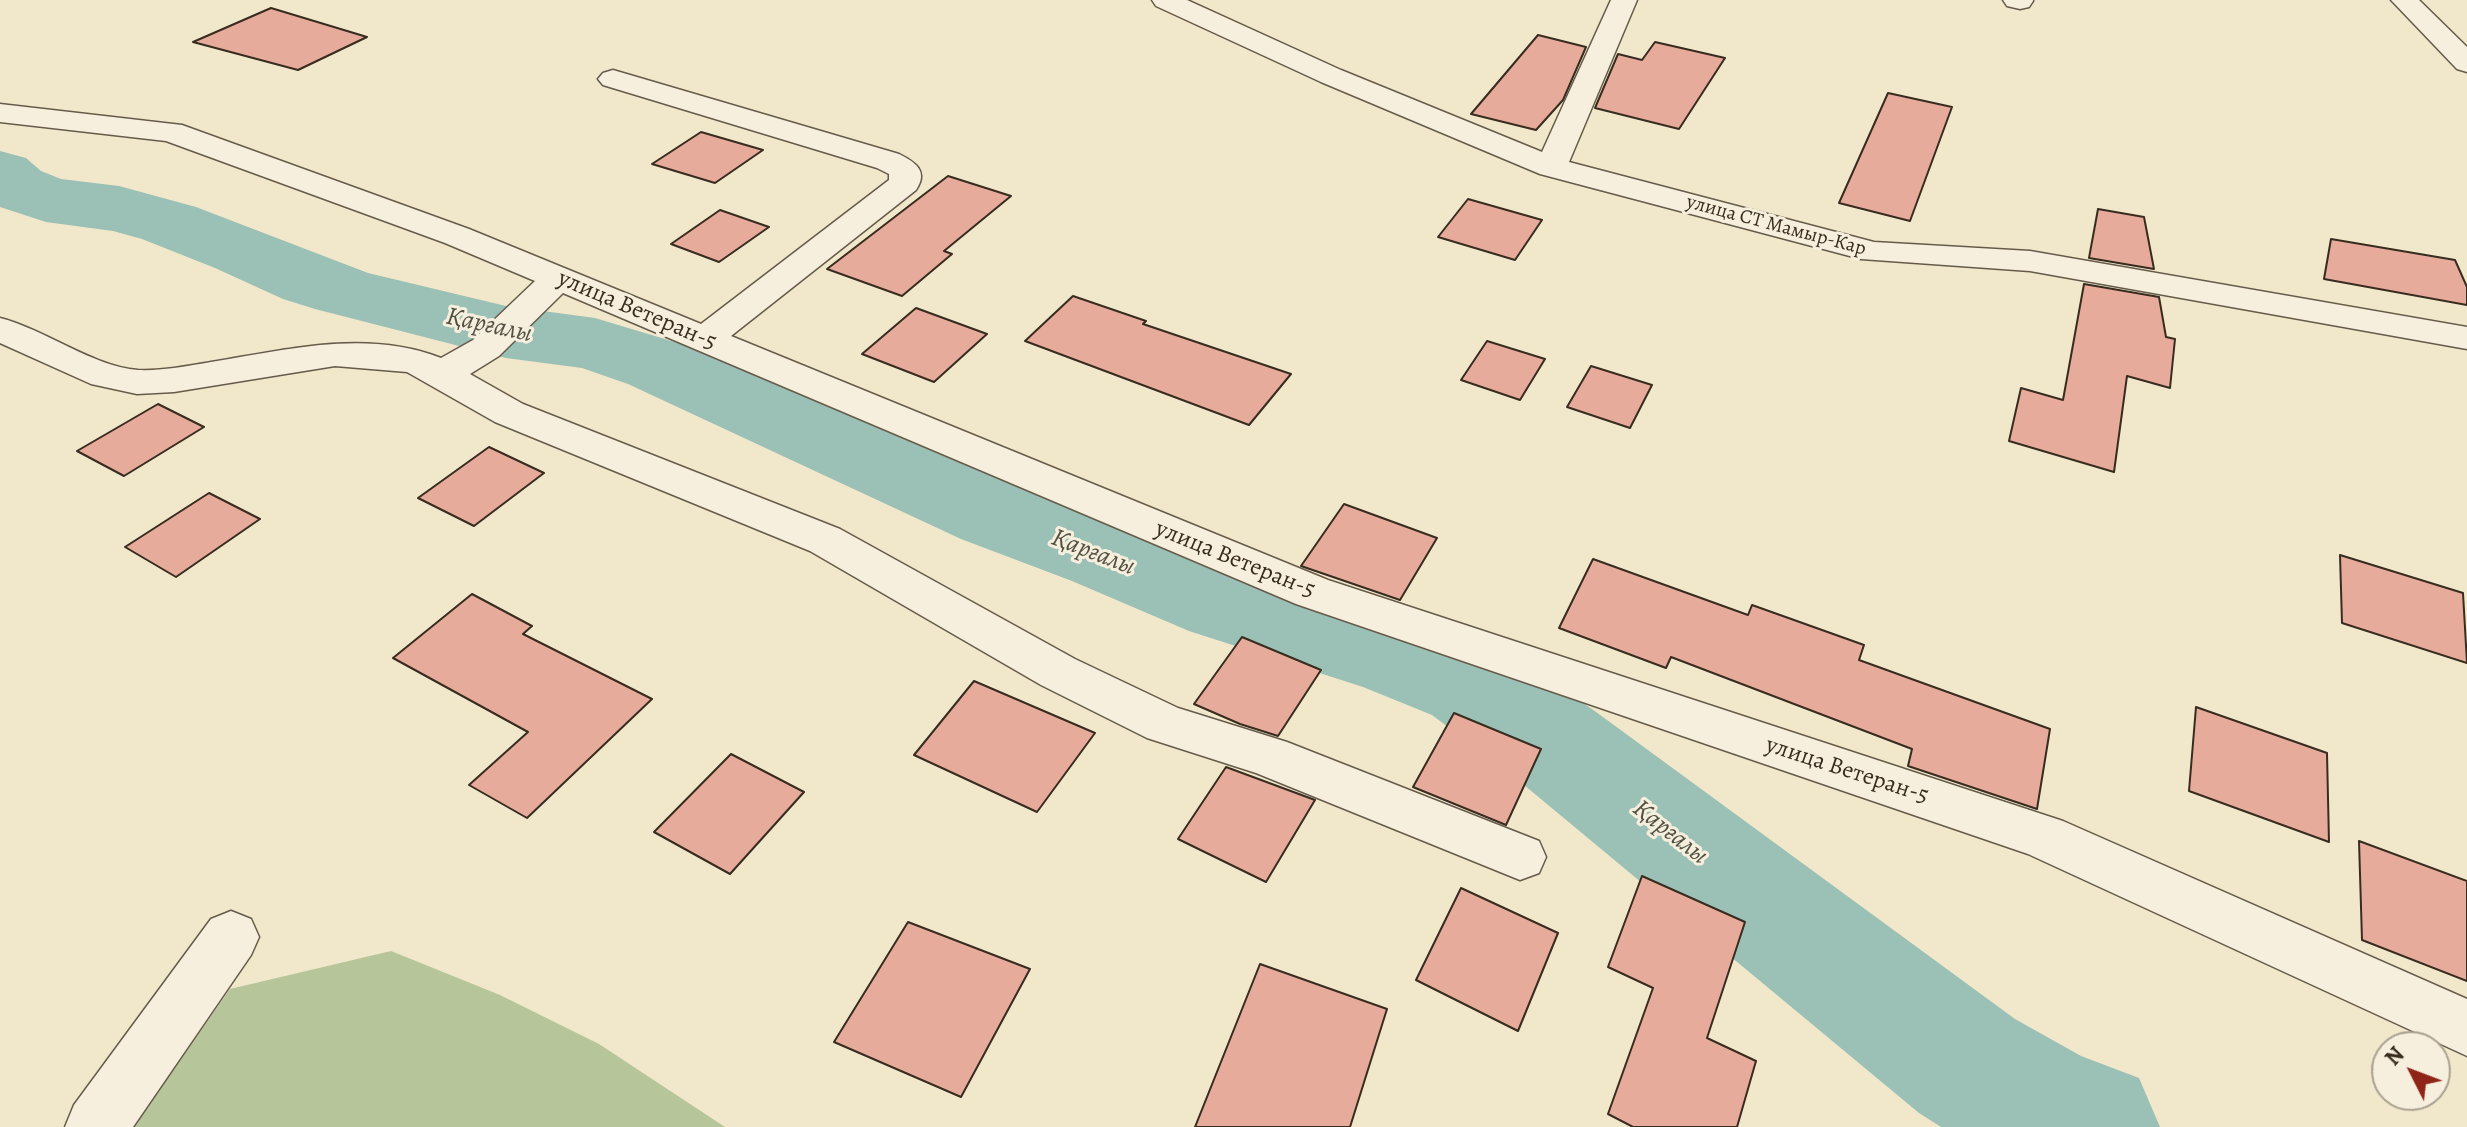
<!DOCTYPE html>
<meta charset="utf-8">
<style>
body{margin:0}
#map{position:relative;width:2467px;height:1127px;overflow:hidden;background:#f1e7ca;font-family:Alegreya,serif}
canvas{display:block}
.north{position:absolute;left:2371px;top:1031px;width:80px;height:80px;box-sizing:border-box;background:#f6efdd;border:2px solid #aaa191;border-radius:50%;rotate:312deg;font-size:22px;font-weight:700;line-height:32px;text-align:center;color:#382c1f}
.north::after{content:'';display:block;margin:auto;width:28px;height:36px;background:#8f2418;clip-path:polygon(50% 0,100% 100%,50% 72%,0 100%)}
</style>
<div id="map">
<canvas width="2467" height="1127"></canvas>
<div class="north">N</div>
</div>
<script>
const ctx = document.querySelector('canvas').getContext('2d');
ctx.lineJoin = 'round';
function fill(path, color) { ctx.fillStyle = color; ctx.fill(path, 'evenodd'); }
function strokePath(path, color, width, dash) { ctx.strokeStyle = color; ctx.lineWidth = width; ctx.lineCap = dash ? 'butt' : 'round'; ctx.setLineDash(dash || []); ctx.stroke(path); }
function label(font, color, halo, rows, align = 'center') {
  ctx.font = font + ' Alegreya,serif'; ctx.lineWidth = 6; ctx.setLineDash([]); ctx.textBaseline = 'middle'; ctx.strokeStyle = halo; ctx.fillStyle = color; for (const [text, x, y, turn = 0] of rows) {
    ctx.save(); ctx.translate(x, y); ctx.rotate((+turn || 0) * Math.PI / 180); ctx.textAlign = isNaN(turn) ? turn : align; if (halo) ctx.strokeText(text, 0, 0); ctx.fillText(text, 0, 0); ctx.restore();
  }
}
fill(new Path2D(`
 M391,951L500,995L599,1044L725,1127H133L230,989Z`), '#b6c69a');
fill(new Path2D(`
 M0,151L26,158L41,171L61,179L119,186L196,207L368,273L506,306L595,318L688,346L1029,491L1142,529L1254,574L1399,616L1508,655L1592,709L2015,1019L2081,1056L2139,1078L2160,1127H1941L1919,1113L1512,775L1432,715L1363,687L1189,631L1072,581L961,539L628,384L582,368L506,358L315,309L283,299L215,268L142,239L113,231L46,222L0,207Z`), '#9bc0b5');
const building = new Path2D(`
 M271,8L367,37L298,70L193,42Z
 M1538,35L1586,47L1563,100L1536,130L1471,114Z
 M1655,42L1725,58L1679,129L1595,108L1618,54L1642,60Z
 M1888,93L1952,107L1910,221L1839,203Z
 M701,132L763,150L715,183L652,164Z
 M948,176L1011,196L944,251L952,254L902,296L827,269Z
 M1468,199L1542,220L1515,260L1438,237Z
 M2098,209L2144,217L2154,269L2089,258Z
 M720,210L769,227L719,262L671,244Z
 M2331,239L2455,260L2467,287V305L2324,279Z
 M2084,284L2159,297L2166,337L2175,339L2170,388L2127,376L2114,472L2009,441L2021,388L2063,400Z
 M1073,296L1146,321L1143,324L1291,374L1249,425L1025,341Z
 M916,308L987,334L934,382L862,354Z
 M1487,341L1545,359L1520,400L1461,380Z
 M1591,366L1652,385L1630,428L1567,407Z
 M158,404L204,427L124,476L77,451Z
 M489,447L544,473L474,526L418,498Z
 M209,493L260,519L176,577L125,547Z
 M1344,504L1437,538L1400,600L1301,566Z
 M2340,555L2463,593L2467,663L2342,623Z
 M1593,559L1748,615L1752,605L1864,645L1859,660L2050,729L2037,809L1908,766L1912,749L1671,657L1666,668L1559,628Z
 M472,594L532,626L523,634L652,699L527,818L469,785L528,732L393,658Z
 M1242,637L1321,670L1278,736L1240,724L1194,704Z
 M974,681L1095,733L1037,812L914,755Z
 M2196,707L2327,753L2329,842L2189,791Z
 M1454,713L1541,749L1506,825L1413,787Z
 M731,754L804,792L730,874L654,832Z
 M1226,767L1315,800L1266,882L1178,839Z
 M2359,841L2467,881V981L2362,940Z
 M1642,876L1745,922L1707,1038L1756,1061L1737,1127H1633L1608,1114L1653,988L1608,967Z
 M1461,888L1558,933L1518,1031L1416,980Z
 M908,922L1030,969L961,1097L834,1042Z
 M1260,964L1387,1009L1350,1127H1195Z`);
fill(building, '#e6ab9b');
strokePath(building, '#382c1f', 2);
const minor = new Path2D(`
 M1152,0H1187L1341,70L1542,152L1611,0H1637L1569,162L1874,242L2030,251L2467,327V349L2030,271L1861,259L1540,174L1321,82L1156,6Z
 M2003,0H2033V1L2029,7L2020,9L2007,6Z
 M2391,0H2419L2467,47V72L2457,69Z
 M613,70L899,154C915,162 929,171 916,190L731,336L1328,580L2063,821L2467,999V1056L2028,854L1296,604L563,293L499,356L470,374L523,404L840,529L1075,659L1178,708L1287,742L1539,841L1546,857L1539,873L1520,880L1256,773L1147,738L1041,685L810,551L495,422L407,372L335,366L174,392L137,394L91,384L0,343V318C44,329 94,367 138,370C162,371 187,366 211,362C287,350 366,329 441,358L473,340L535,281L445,243L166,141L0,122V104L182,125L469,229L701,324L889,180V174L877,168L603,85L598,79L603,73Z
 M231,911L251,919L259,937L251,955L133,1127H65L74,1105L211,919Z`);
strokePath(minor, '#665b4a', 3);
fill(minor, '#f6efdd');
label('20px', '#382c1f', '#f6efdd', [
 ["улица СТ Мамыр-Кар",1776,226,15]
]);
label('24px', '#382c1f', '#f6efdd', [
 ["улица Ветеран-5",637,311,23],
 ["улица Ветеран-5",1235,560,22],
 ["улица Ветеран-5",1847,771,18]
]);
label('italic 26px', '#515144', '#f6efdd', [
 ["Қарғалы",489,326,12],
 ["Қарғалы",1093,553,21],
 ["Қарғалы",1670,833,38]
]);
</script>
